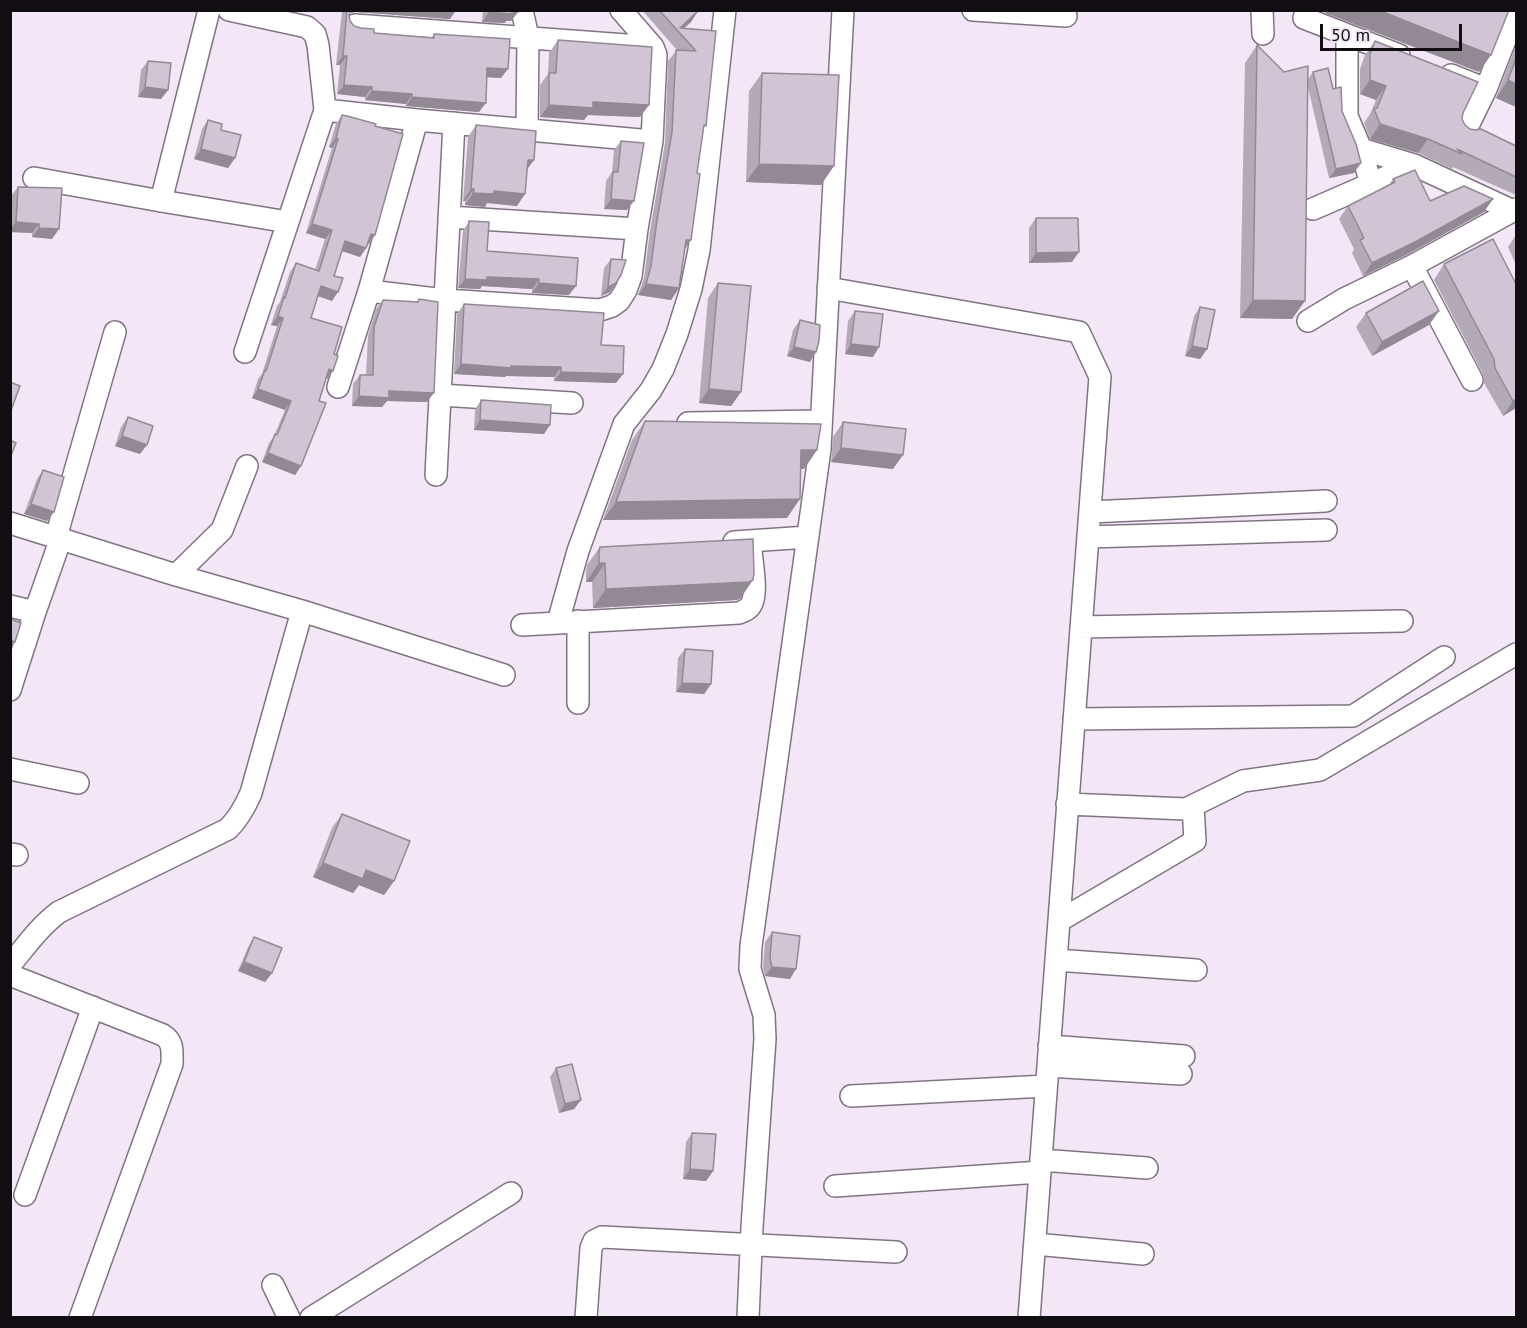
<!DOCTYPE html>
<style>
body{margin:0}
#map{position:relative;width:1527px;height:1328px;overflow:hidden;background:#f3e6f7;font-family:"PT Sans",sans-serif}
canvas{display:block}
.frame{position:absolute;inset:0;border:12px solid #120d13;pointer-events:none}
.scale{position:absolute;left:1320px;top:24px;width:142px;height:27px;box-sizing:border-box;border:3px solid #120d13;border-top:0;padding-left:8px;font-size:18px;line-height:21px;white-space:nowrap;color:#120d13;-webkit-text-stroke:4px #f3e6f7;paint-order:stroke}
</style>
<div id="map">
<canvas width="1527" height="1328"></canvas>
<div class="frame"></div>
<div class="scale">50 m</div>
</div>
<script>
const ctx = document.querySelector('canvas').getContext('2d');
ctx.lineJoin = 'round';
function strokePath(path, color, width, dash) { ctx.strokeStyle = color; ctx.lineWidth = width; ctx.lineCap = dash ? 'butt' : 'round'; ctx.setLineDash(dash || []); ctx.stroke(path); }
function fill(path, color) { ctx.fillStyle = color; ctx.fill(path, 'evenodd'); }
const minor = new Path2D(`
 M229,10L307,27L315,34L318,45L325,110L245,352
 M522,10L528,37L527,129
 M973,10L1066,16
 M1262,10L1263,34
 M1307,10L1304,18L1399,55
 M355,25L653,47
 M1347,35V116L1361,149L1371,184
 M1451,75L1486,89L1516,12
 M325,110L417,120L652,141
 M1465,132L1486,89
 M1361,149L1414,165L1513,211
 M34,178L161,201L288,222
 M161,201L209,10
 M1313,209L1414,165
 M449,217L637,229
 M1412,266L1472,380
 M828,288L1079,332L1100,377L1029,1318
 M369,291L445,300L600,310L612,306L619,301L626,290L631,276L637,229L652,141L656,55L653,47L621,10
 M1308,321L1344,299L1412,266L1516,209
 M338,387L369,291L417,120
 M440,395L572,403
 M688,423L821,421
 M436,475L454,123
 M1090,512L1326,501
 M10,523L176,575L302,611L504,675
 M56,537L115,332
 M1088,537L1326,530
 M734,542L808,537
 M176,575L222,530L247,466
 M10,606L35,612
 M578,621V703
 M558,622L578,551L624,424L651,390L663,369L677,334L691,289L699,250L725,10
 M522,625L739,613C744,611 748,610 751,605C758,594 752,564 751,550
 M1081,627L1402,621
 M10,690L35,612L61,538
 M1074,719L1353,716L1444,657
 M10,769L78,783
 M1067,804L1186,809L1243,781L1320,770L1516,654
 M10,854L17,855
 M1059,921L1195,841L1193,806
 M1056,960L1196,970
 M10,965C26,946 40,926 59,912L228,829C239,818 245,807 251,793L302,611
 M10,975L163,1035C174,1042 172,1052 172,1064L80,1318
 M1049,1046L1184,1056
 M1048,1066L1181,1074
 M851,1096L1046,1086
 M1041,1160L1147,1168
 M835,1186L1040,1172
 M25,1195L93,1007
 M1035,1244L1143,1254
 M273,1285L289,1318
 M311,1318L511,1193
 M586,1318L591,1248L594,1241L602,1237L896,1252
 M748,1318L752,1227L765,1039L764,1015L750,969L751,946L820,449L843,10`);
strokePath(minor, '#807483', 24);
strokePath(minor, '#fff', 21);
fill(new Path2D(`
 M333,10H456L450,19L356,12L350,13L349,15L350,21L354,26L374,33L432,37L434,34L501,78L487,77L479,112L406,106V104L365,100V97L337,94L340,65H336L342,11Z
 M483,10H518V12L511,21H506L505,23L482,22Z
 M642,10H698L691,22L684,28L716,31L703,130L679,288L671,300L638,295L644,278L650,231L665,143L668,61L677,50Z
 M558,40L640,117L588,115L584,120L540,117V85L548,74L549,53Z
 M1375,41L1463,113L1462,119L1465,125L1470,129L1516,146V195L1453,167L1452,169L1418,153L1370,139L1364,123L1370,114L1376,100L1360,94V69L1365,55Z
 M1257,45L1284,72L1308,79L1313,72L1333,89L1342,111L1354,173L1329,178L1308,87L1292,319L1240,318L1245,63Z
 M1516,45V107L1496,98Z
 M148,61L168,90L161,99L138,97L141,70Z
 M762,73L821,185L746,182L749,91Z
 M342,115L375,235L369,244H368L366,248L360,257L342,251L334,276L332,301L318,296L311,318L334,354L333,371L327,379H326L319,401L301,466L295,475L262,462L269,443L274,436L285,410L252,398L258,379L262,374L277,326L271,325L277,306L280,302L290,272L296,263L315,270L325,239L306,233L332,148L329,147L336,124Z
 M208,120L221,130L235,158L228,168L194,159L202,129Z
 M476,125L534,160L527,169L517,206L487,203L485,207L465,205V201H463L468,137Z
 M621,141L627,210L604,209L606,181L612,172L614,150Z
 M1393,179L1430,201L1484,212L1406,255L1363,276L1352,253L1354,249L1339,219L1348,206L1389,185Z
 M18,187L52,239L32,237V233L10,232L11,196Z
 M1036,218L1072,262L1029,263V228Z
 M469,221L487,251L569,295L532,293V289L482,286L480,289L458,288L463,231Z
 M1516,235V265L1508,247Z
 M611,259L610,292L601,296L604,268Z
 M1444,264L1516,284V408L1503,416L1484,383L1483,374L1434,280Z
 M718,283L741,392L731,406L699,403L708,298Z
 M419,299L427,402L387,401L382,407L352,406L353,384L360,375H366L368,336L376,309L383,300L417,302Z
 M464,304L601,345L623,374L616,383L554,381V377L506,376L505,377L454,374L457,314Z
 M1200,307L1207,349L1200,359L1185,356L1194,316Z
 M855,311L873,357L845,354L848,321Z
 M1366,313L1429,325L1372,356L1356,327Z
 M800,320L816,352L810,362L787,356L793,330Z
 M481,400L544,434L474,430L475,410Z
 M128,417L140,454L115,446L121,427Z
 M645,421L817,450L804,469H801L787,518L603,520L632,440Z
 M843,422L893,469L831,462L833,437Z
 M43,470L54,512L47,521L24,514L37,479Z
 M600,547L740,599L736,600L593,608L592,582H586V571L587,565Z
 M685,649L711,684L704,694L676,692L678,658Z
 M342,814L394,881L384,895L359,885L353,893L313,877L332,828Z
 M772,932L790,979L765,976L763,967L765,942Z
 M254,937L272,973L265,982L238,971L248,947Z
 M556,1068L581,1100L574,1109L559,1113L550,1077Z
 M692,1133L713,1171L706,1181L683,1179L686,1142Z`), '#b4a9b7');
fill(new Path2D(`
 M350,10H456L450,19L356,12L350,13Z
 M1327,10H1378L1491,55L1479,72L1325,13Z
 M698,11L691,22L679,33L680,28Z
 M489,12H518L511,21H506L505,23L482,22Z
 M343,56H347L340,65H336Z
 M487,68L508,69L501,78L481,77Z
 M1370,80L1386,86L1376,100L1360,94Z
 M1508,80L1516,84V107L1496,98Z
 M344,85L372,87L365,97L337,94Z
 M145,87L168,90L161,99L138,97Z
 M372,91L412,94L406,104L365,100Z
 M412,97L486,103L479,112L406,106Z
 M593,102L649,105L640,117L588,115L584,120L540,117L549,105Z
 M1380,124L1428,139L1418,153L1370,139Z
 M336,138L338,139L332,148L329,147Z
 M201,149L235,158L228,168L194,159Z
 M528,160H534L525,172Z
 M1361,163L1354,173L1329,178L1336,169Z
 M759,164L834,166L821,185L746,182Z
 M471,189H474L465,201H463Z
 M494,191L525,194L517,206L487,203L485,207L465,205L473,193Z
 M611,199L634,201L627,210L604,209Z
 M1493,199L1484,212L1406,255L1363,276L1372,263Z
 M16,222L39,224L32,233L10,232V229Z
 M312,224L332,230L325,239L306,233Z
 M39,228L59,229L52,239L32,237Z
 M371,234L375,235L369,244L364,243Z
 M686,240H691L683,252Z
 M345,241L366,248L360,257L339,250Z
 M1079,252L1072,262L1029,263L1036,253Z
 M487,277L539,279L532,289L482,286L480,289L458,288L465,279Z
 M539,283L576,286L569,295L532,293Z
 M616,283L610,292L601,296L608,287Z
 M646,284L679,288L671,300L638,295Z
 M321,286L338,292L332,301L315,295Z
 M1253,300L1305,301L1292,319L1240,318Z
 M1439,311L1429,325L1372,356L1382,342Z
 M278,316L283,318L277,326L271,325Z
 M851,344L879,347L873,357L845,354Z
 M1192,346L1207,349L1200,359L1185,356Z
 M794,347L816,352L810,362L787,356Z
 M461,364L561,367L554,377L506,376L505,377L454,374Z
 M329,369L333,371L327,379L323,378Z
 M561,372L623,374L616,383L554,381Z
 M258,389L291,401L285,410L252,398Z
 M709,389L741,392L731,406L699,403Z
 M389,391L434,393L427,402L387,401L382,407L352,406L359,396Z
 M1516,399V408L1503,416L1513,401Z
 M480,420L550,425L544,434L474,430Z
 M122,436L147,445L140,454L115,446Z
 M841,448L903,455L893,469L831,462Z
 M801,450H817L804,469H788Z
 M268,453L301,466L295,475L262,462Z
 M800,499L787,518L603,520L616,502Z
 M31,504L54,512L47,521L24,514Z
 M599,563H605L592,582H586Z
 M753,580L740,599L736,600L593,608L606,589Z
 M10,640L15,642L10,649Z
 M682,683L711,684L704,694L676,692Z
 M323,863L366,870L394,881L384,895L359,885L353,893L313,877Z
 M244,962L272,973L265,982L238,971Z
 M772,967L796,969L790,979L765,976Z
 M581,1100L574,1109L559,1113L565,1104Z
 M690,1169L713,1171L706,1181L683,1179Z`), '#928995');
const building = new Path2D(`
 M347,10H351L349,15L350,21L354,26L361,28L374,29V33L434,38V34L510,39L508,69L487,68L486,103L412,97V94L372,91V87L344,85L347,56H343Z
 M489,10H518V12H512V14L489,12Z
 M659,10H698V11L680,28L716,31L706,126L704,125L697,173L700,174L691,240H686L679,288L646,284L651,266L657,220L672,132L676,50L696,51Z
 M1378,10H1509L1491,55Z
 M558,40L652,47L649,105L593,102V108L549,105V73H556Z
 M1375,41L1478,82L1463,113L1462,119L1465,125L1470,129L1475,130L1481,129L1516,146V177L1457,149L1462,154L1428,139L1380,124L1374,109L1377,108L1386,86L1370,80V54Z
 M1257,45L1284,72L1308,66L1305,301L1253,300Z
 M1516,59V84L1508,80Z
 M148,61L171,63L168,90L145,87Z
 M1328,68L1333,89L1341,87L1342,111L1356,144L1361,163L1336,169L1313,72Z
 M762,73L839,75L834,166L759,164Z
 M342,115L347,116L376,124L375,126L403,134L375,235L371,234L366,248L345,241L334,276L343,278L338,292L321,286L311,318L342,327L334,354L338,356L333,371L329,369L319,401L326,403L301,466L268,453L275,434L277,435L291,401L258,389L265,370L266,371L283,318L278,316L284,297L285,298L296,263L319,271L332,230L312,224L338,139L336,138Z
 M208,120L222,124L221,130L241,135L235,158L201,149Z
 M476,125L536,131L534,160H528L525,194L494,191L493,194L473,193L474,189H471Z
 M621,141L644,143L634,201L611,199L613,172H618Z
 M1415,170L1430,201L1464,186L1493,199L1415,242L1372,263L1360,240L1364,238L1348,206L1395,182L1393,179Z
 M18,187L62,188L59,229L39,228V224L16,222Z
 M1036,218H1078L1079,252L1036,253Z
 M469,221L489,222L487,251L578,258L576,286L539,283V279L487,277V280L465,279Z
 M1493,239L1516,284V399L1513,401L1495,368L1494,359L1444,264Z
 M611,259L626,260L621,275L616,283L608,287Z
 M1423,281L1439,311L1382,342L1366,313Z
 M718,283L751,286L741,392L709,389Z
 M419,299L438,302L434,393L389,391V398L359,396L360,375H373L374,327L383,300L418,302Z
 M464,304L604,313L601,345L624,346L623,374L561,372V367L511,366V368L461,364Z
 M1200,307L1215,310L1207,349L1192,346Z
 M855,311L883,314L879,347L851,344Z
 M800,320L820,325L819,341L816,352L794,347Z
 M10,382L20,386L10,413Z
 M481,400L551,405L550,425L480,420Z
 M128,417L153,426L147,445L122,436Z
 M645,421L821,424L817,450H801L800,499L616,502Z
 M843,422L906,429L903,455L841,448Z
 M10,440L16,443L10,458Z
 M43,470L64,477L54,512L31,504Z
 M753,539L754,573L753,580L749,582L606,589L605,563H599V552L600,547Z
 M10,619L21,623L15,642L10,640Z
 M685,649L713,651L711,684L682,683Z
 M342,814L410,841L394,881L366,870L363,879L323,863Z
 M772,932L800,936L796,969L772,967L770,958Z
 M254,937L282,948L272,973L244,962Z
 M572,1064L581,1100L565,1104L556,1068Z
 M692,1133L716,1134L713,1171L690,1169Z`);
fill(building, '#d1c4d5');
strokePath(building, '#928995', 1.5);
</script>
